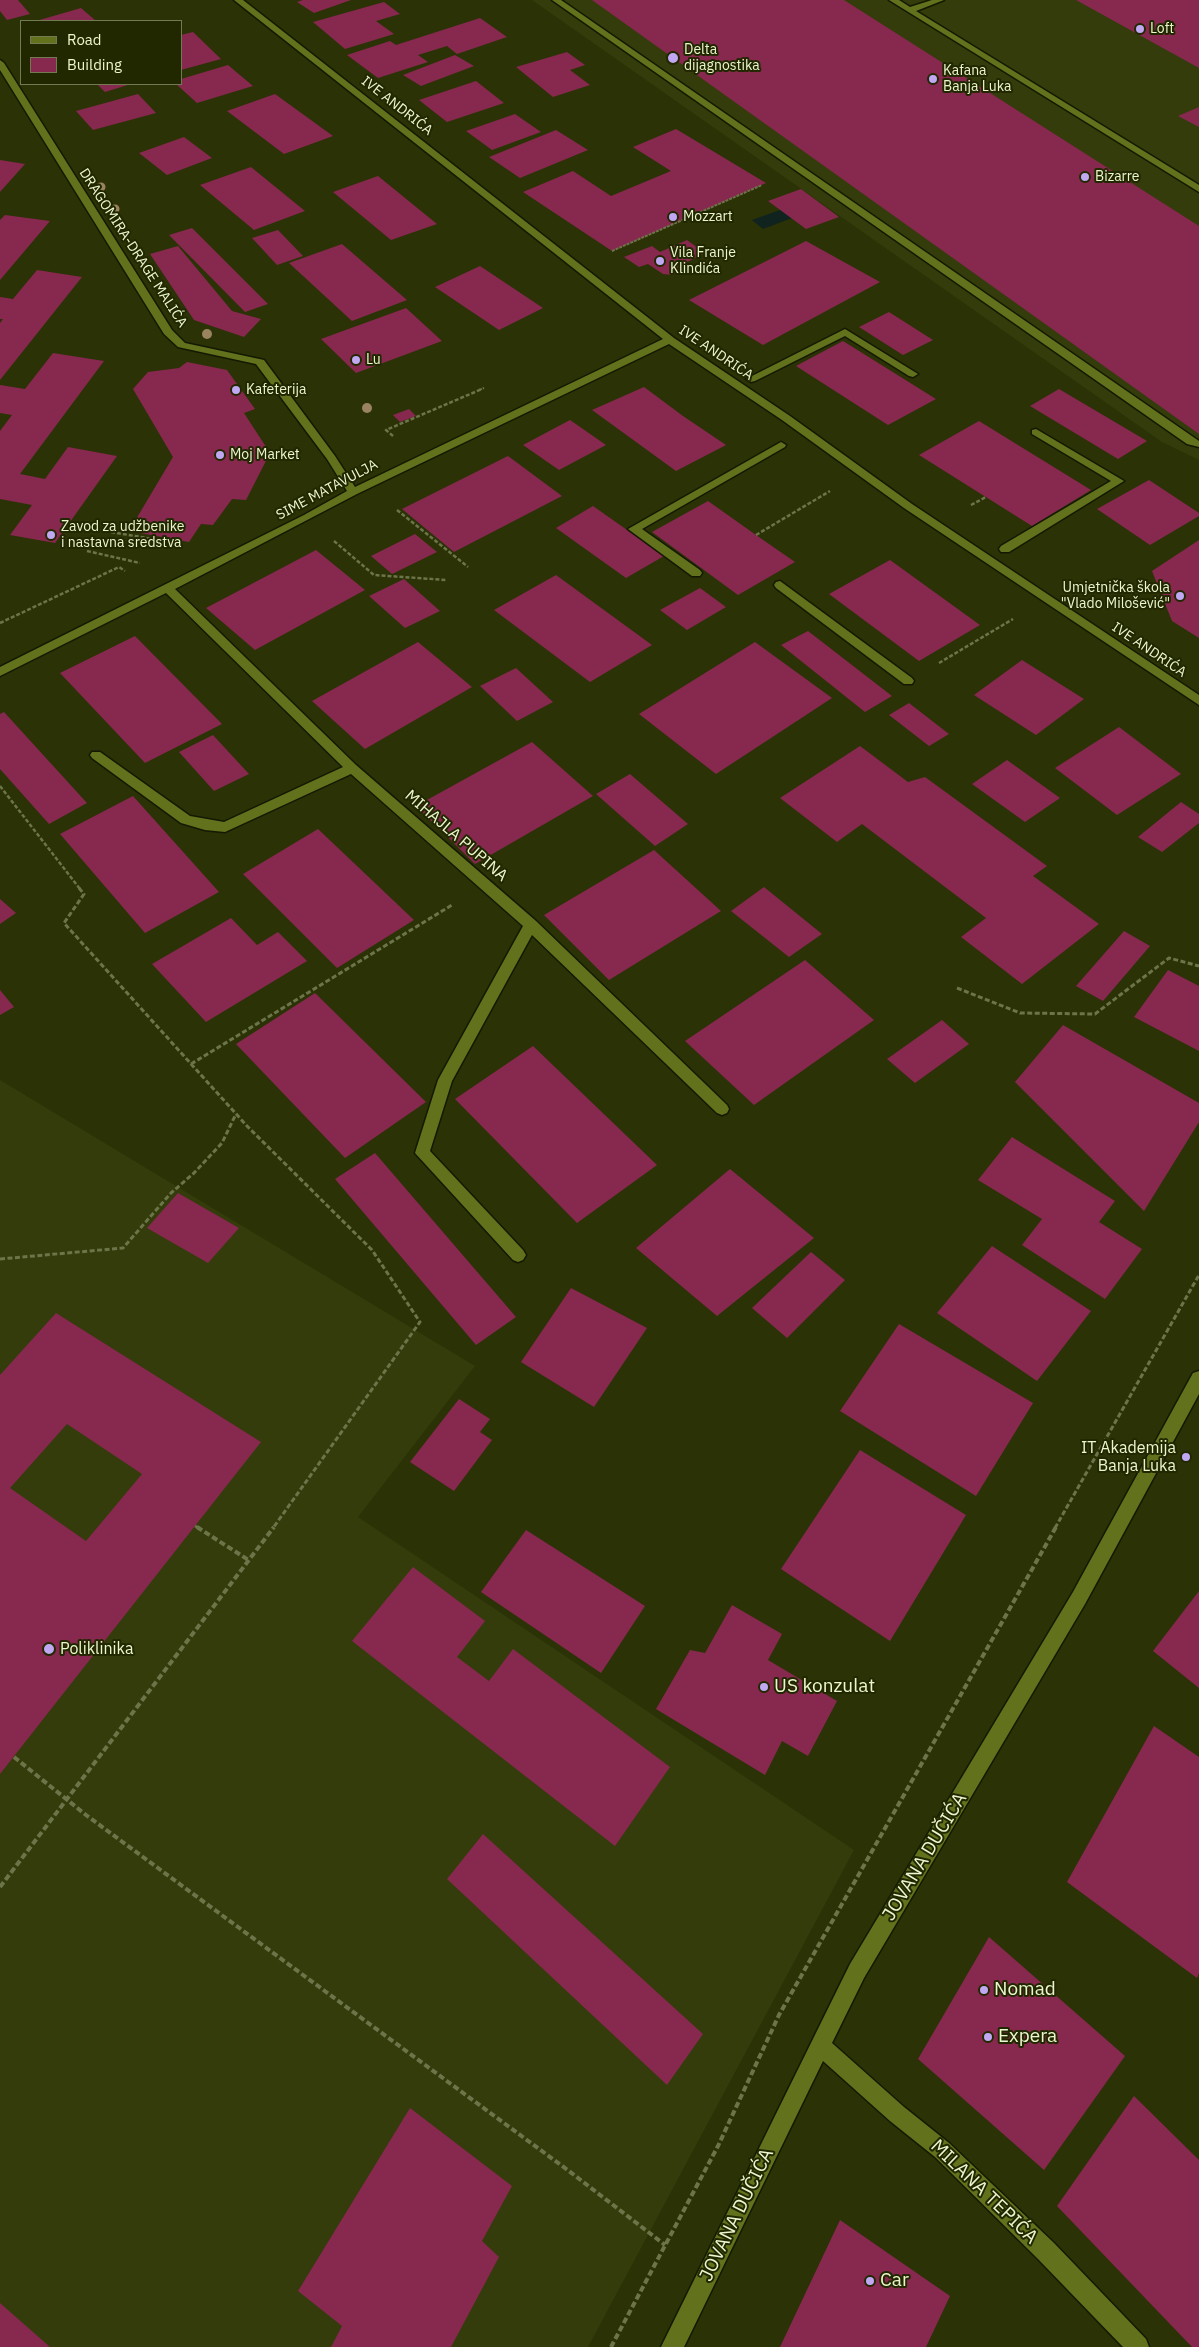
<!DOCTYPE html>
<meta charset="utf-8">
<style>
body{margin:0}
#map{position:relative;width:1199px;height:2347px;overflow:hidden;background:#2b3206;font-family:"IBM Plex Sans",sans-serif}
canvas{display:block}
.legend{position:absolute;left:20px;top:20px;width:162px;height:65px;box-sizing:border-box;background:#212800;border:1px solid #727a52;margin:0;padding:6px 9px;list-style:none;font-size:15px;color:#ecf6ce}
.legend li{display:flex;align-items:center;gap:10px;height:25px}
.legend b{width:25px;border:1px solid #727a52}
</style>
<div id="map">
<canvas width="1199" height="2347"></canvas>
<ul class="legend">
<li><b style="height:6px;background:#62711c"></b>Road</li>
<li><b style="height:14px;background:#87284f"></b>Building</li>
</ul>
</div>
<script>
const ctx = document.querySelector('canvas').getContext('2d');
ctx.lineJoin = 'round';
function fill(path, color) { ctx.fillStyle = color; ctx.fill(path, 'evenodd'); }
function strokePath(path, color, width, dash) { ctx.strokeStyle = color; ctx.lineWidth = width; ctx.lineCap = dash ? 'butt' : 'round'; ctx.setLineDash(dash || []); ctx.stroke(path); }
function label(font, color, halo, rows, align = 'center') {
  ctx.font = font + ' "IBM Plex Sans",sans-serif'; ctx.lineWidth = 4; ctx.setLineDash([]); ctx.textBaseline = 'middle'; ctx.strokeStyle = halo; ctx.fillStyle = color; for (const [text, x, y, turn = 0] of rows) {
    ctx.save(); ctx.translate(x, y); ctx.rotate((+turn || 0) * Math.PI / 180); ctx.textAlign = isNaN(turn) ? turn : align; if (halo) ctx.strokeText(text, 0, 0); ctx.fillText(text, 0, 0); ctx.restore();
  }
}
fill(new Path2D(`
 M532,0H1199V460L1162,442Z
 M0,1080L475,1366L358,1517L854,1850L588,2347H0Z`), '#333c0a');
fill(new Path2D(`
 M780,210L792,218L763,229L752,220Z`), '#10231f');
fill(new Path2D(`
 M0,0H18L30,14L7,20L0,11Z
 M303,0H351L314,13L297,2Z
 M592,0H844L1199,226V434Z
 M1076,0H1199V68Z
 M384,2L400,14L376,21L394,34L345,49L313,22Z
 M81,8L96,21H36Z
 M480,18L507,37L457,54L447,46L418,55L428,62L378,78L347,55L390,41L396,45Z
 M193,32L221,59L181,70V35Z
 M567,52L585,65L570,70L590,85L553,97L516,67Z
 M455,55L474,66L421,86L403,75Z
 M228,65L253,86L197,103L176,84H181V79Z
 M476,81L504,103L447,122L419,100Z
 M97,84H131L105,92Z
 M138,94L156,113L93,130L76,111Z
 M275,94L333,136L284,154L227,111Z
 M1199,107V127L1178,116Z
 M515,114L541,132L492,150L466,131Z
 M676,129L766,183L612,251L523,192L573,171L611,196L671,171L633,147Z
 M556,130L588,150L520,178L489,157Z
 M184,137L212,158L167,175L139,153Z
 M0,160L25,164L0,192Z
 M251,167L305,211L254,230L200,185Z
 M378,176L437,224L391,240L333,192Z
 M801,189L839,217L806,229L768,201Z
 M5,215L50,221L0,280V220Z
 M192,228L268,304L245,312L169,235Z
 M278,230L303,256L277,265L252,238Z
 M687,240L705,253L679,266L681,270L672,275L663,274L648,264L639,267L624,257L652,246L660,252Z
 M806,241L880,282L763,345L689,300Z
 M342,244L407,300L352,321L289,263Z
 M178,246L232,311L261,319L244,337L194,320L150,254Z
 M480,266L543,308L499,330L435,287Z
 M37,270L82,277L0,380V323L3,319H0V297L13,299Z
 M406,308L442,341L356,373L321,339Z
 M889,312L933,340L903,355L859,327Z
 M843,341L936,399L888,425L796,366Z
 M53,353L104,361L20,474L45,479L68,447L117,456L55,543L10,535L32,505L0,499V431L12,415L0,413V385L25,389Z
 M187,362L227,370L255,409L244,413L270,453L246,500L232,499L213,525L201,524L189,542L129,531L173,457L133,389L148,372L179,368Z
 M644,387L683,416L726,445L676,471L592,410Z
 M1059,389L1147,441L1118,459L1030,406Z
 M409,409L416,416L400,422L393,415Z
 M570,420L606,445L559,470L523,445Z
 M979,421L1091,490L1032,526L919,455Z
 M508,456L562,496L454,552L402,509Z
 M1149,480L1199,513V516L1150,545L1097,509Z
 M708,501L756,535L795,562L738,595L652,532Z
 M593,506L664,556L626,578L556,528Z
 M415,534L437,552L392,574L371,556Z
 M1199,540V638L1172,621L1152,571Z
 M316,550L365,590L255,650L206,608Z
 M890,560L980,625L919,661L829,594Z
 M556,575L652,645L590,682L494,610Z
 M404,579L440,611L405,628L369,596Z
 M700,588L726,607L687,630L660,610Z
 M808,631L892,696L865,712L781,645Z
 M135,636L222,724L145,763L60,673Z
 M418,642L472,687L365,749L312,701Z
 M755,642L832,698L716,774L639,714Z
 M1022,660L1084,699L1036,735L974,695Z
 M516,668L553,702L517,721L480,686Z
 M909,703L949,734L929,746L889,715Z
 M4,712L87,803L49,824L0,769V714Z
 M1119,727L1181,774L1117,815L1055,768Z
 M213,735L249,774L214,791L179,752Z
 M532,742L593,796L475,864L416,806Z
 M860,746L908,782L925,777L1047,866L1033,876L1099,924L1022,984L961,937L986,918L862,824L837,842L780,798Z
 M1007,760L1060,798L1025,822L972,784Z
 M630,774L688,824L655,846L596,794Z
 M133,796L219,892L145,933L60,834Z
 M1181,802L1199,814V823L1162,852L1138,837Z
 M318,829L414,920L337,968L243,874Z
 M654,850L721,911L609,980L544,915Z
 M764,887L822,934L789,957L731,911Z
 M0,899L16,913L0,924Z
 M231,918L257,945L278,932L307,961L206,1022L152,964Z
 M1124,931L1150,946L1103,1001L1076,986Z
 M805,960L874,1020L754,1105L685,1041Z
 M1168,970L1199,986V1051L1134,1017Z
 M0,990L14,1007L0,1015Z
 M315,993L426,1102L345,1158L236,1044Z
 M942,1020L969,1044L915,1083L887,1059Z
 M1063,1025L1199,1103V1122L1144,1211L1015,1082Z
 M533,1046L657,1165L577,1223L455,1099Z
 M1012,1137L1115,1201L1099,1222L1142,1249L1105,1299L1022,1245L1042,1219L978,1180Z
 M375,1153L516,1317L476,1345L335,1179Z
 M730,1169L814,1238L717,1316L636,1248Z
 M178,1193L239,1228L208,1263L147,1228Z
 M992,1246L1091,1311L1037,1381L937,1313Z
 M811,1252L845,1280L787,1338L752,1308Z
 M571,1288L647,1328L594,1407L521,1362Z
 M56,1313L261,1442L0,1774V1375ZM67,1424L142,1474L86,1541L10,1488Z
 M899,1324L1033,1403L976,1496L840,1411Z
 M459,1399L490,1419L480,1432L492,1440L454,1491L410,1462Z
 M860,1450L966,1515L890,1641L781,1569Z
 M526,1530L645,1606L601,1673L481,1592Z
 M413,1567L485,1621L457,1657L489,1681L513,1649L670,1767L615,1846L352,1641Z
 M1199,1591V1688L1153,1651Z
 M732,1605L782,1634L768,1660L837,1701L808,1756L782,1741L765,1775L656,1709L690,1650L705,1653Z
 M1154,1726L1199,1757V1973L1197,1978L1067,1882Z
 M483,1834L703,2034L667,2085L447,1879Z
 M989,1937L1125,2056L1044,2170L918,2059Z
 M1134,2096L1199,2160V2347H1192L1057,2206Z
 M410,2108L512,2186L482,2241L499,2257L451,2347H331L342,2326L298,2291Z
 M840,2220L950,2296L926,2347H780Z
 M0,2303L50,2347H0Z`), '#87284f');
const minor = new Path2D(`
 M234,0H243L674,338L790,416L912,504L1199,695V705L904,508L782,420L669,344L357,494L175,589L356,765L536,921L727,1105L729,1109L727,1113L722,1115L717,1113L532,935L452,1081L430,1151L523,1250L526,1255L523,1260L518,1262L513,1260L415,1153L438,1080L523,926L351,774L225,832L205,830L181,823L92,758L90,755L92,752H100L190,816L224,822L343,767L166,593L0,676V667L304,515L347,491L327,459L256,364L178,347L164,334L0,70V60L4,63L172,330L185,343L264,360L335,456L355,487L663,339Z
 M552,0H561L1199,441V447L1187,444Z
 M889,0H899L910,7L932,0H944L916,11L1199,185V192Z
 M845,329L918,374L913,377L909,376L845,336L755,381L751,382L746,379Z
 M1036,429L1124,481L1009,552H1001L999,549L1001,546L1111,481L1032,434V430Z
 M781,442L786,445L785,447L642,529L700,570L702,573L700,576H692L628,529Z
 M780,581L912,678L914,681L912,684H904L776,588L774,585L776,582Z
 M1199,1371V1394L1085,1604L864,1978L832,2043L904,2107L949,2143L1054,2243L1146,2339L1149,2347H1123L1038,2259L935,2157L890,2121L823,2061L684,2347H661L850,1964L1073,1592L1193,1373Z`);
strokePath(minor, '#141902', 3);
strokePath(new Path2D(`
 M612,251L762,185
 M479,390L484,388`), '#6c7449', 2, [3, 1]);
strokePath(new Path2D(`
 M393,436L386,430L482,389
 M971,505L986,497
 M397,510L468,567
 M111,532L177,543
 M756,535L830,491
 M334,541L374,575L446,580
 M87,551L140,563
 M0,623L119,567L125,571
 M939,663L1013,619
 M0,786L80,889`), '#6c7449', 2.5, [4, 2]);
strokePath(new Path2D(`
 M79,888L84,894L64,923L247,1126L372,1250L420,1322L273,1528
 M957,988L1020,1013L1095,1014L1169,958L1199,966
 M191,1064L452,905
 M0,1259L123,1248L171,1193L194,1173L222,1143L236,1114
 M195,1526L199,1528
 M1055,1528L1199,1275`), '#6c7449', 3, [5, 2.5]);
strokePath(new Path2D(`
 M197,1527L250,1561
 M14,1757L86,1815L569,2171L665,2245
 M0,1887L274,1527
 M611,2347L718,2146L779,2015L1056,1527`), '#6c7449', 4, [6, 3]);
fill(minor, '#62711c');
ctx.fillStyle = '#99845f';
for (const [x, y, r] of [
 [101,187,4.5],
 [115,209,4.5],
 [207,334,5],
 [367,408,5]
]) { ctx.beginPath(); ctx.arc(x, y, r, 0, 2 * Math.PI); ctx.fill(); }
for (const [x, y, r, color] of [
 [1140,29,5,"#c1a8f3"],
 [673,58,6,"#c1a8f3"],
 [933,79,5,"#c1a8f3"],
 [1085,177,5,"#c1a8f3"],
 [673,217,5,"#c1a8f3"],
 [660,261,5,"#c1a8f3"],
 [356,360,5,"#c1a8f3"],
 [236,390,5,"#c1a8f3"],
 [220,455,5,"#c1a8f3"],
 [51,535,5,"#c1a8f3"],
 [1180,596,5,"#c1a8f3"],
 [1186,1457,5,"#c1a8f3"],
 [49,1649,6,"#c1a8f3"],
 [764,1687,5,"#c1a8f3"],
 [984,1990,5,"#c1a8f3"],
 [988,2037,5,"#c1a8f3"],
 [870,2281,5,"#c1a8f3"]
]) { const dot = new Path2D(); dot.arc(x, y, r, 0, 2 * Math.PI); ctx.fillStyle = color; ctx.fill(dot); strokePath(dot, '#212800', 2); }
label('14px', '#ecf6ce', '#212800', [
 ["Loft",1150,29],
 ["Delta",684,50],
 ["dijagnostika",684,66],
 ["Kafana",943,71],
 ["Banja Luka",943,87],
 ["Bizarre",1095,177],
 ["Mozzart",683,217],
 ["Vila Franje",670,253],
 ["Klindića",670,269],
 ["Lu",366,360],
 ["Kafeterija",246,390],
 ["Moj Market",230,455],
 ["Zavod za udžbenike",61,527],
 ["i nastavna sredstva",61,543],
 ["Umjetnička škola",1170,588,"right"],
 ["\"Vlado Milošević\"",1170,604,"right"]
], 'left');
label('14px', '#ecf6ce', '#212800', [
 ["IVE ANDRIĆA",397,106,38],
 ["DRAGOMIRA-DRAGE MALIĆA",133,248,57],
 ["IVE ANDRIĆA",716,353,34],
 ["SIME MATAVULJA",327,490,-28],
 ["IVE ANDRIĆA",1149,650,34]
]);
label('16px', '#ecf6ce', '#212800', [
 ["MIHAJLA PUPINA",456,836,41]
]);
label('16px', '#ecf6ce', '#212800', [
 ["IT Akademija",1176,1448],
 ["Banja Luka",1176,1466],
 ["Poliklinika",60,1649,"left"]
], 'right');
label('19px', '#ecf6ce', '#212800', [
 ["US konzulat",774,1687],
 ["Nomad",994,1990],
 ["Expera",998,2037],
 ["Car",880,2281]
], 'left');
label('19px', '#ecf6ce', '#212800', [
 ["JOVANA DUČIĆA",925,1857,-59],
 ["MILANA TEPIĆA",984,2192,44],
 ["JOVANA DUČIĆA",737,2215,-64]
]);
</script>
